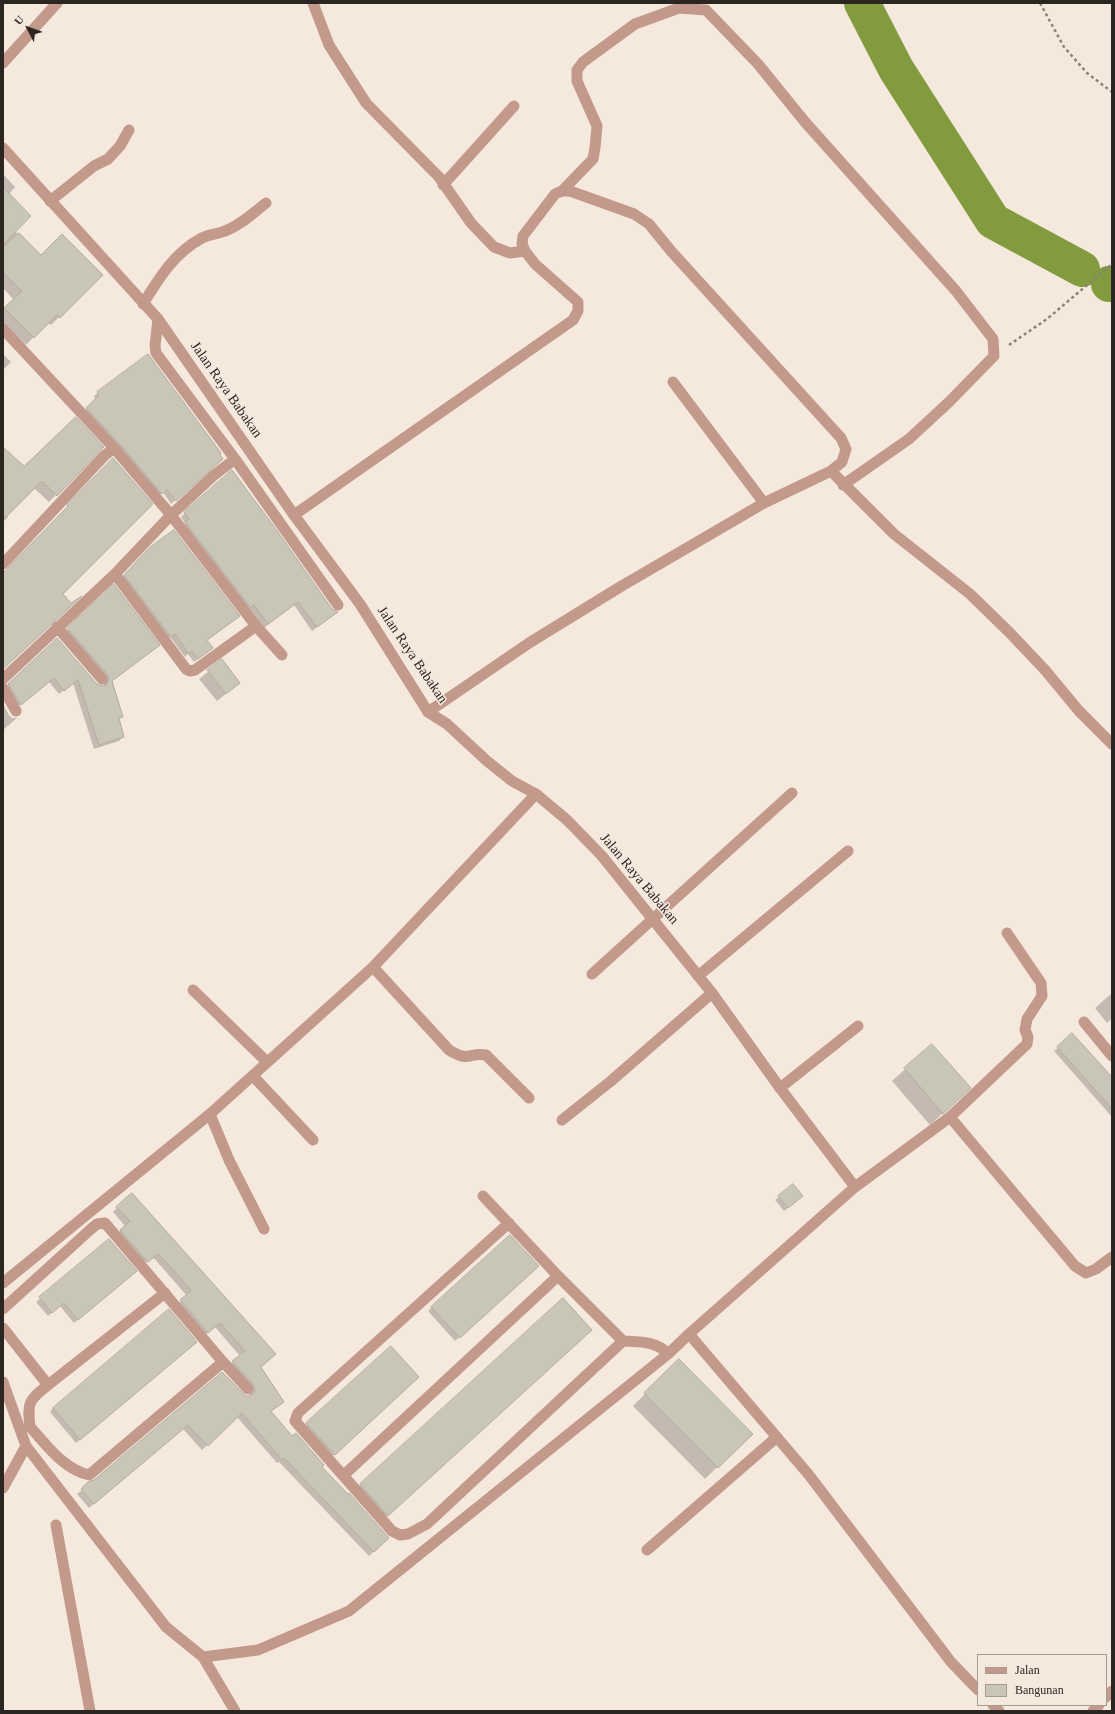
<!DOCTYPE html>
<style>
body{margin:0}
#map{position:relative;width:1115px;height:1714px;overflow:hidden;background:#f5e9dd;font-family:Georgia,serif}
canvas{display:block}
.frame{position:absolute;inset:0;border:4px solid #2b2622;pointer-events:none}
.legend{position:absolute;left:977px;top:1654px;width:130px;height:52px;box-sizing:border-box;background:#f5e9dd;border:1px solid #a49b92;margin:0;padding:5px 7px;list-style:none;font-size:12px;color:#2b2622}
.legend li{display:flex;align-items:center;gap:8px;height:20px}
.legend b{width:20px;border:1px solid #a49b92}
.north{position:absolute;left:8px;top:8px;width:40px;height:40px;-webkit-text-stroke:3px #f5e9dd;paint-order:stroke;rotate:311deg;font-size:11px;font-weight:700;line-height:16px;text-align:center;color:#2b2622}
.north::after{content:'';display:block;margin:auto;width:14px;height:18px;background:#2b2622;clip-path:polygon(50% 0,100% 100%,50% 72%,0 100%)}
</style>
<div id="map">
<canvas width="1115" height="1714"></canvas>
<div class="frame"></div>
<ul class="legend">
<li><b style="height:5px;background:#c3998b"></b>Jalan</li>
<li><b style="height:11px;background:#cac6b7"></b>Bangunan</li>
</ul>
<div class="north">U</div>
</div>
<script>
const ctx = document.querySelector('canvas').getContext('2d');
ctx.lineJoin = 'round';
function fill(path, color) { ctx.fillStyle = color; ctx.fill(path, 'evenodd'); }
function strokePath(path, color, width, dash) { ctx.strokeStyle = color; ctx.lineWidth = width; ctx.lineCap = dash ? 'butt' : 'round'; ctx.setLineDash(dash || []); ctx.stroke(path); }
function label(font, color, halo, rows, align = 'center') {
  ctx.font = font + ' Georgia,serif'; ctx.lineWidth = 3; ctx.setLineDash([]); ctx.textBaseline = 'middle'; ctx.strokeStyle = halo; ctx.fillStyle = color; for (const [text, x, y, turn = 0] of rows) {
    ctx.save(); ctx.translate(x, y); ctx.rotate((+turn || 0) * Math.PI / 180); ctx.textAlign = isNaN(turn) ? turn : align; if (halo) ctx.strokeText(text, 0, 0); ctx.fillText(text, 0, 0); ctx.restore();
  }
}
fill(new Path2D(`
 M3,174L15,187L9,194L15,231L41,256L102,275L51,325L48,322L26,345L3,323V311L14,300L3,288Z
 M3,354L11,362L3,370Z
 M98,393L218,463L171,504L163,492L158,497L83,412L96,400L94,396Z
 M102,447L49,502L34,488L6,515L8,517L3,522V448L23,468Z
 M185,513L332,616L312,631L294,605L264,628L182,527L185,523L181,517Z
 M151,548L234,620L206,641L212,648L194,662L188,654L185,657L170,637L167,640L121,579Z
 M114,586L158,645L111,681L122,717L118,720L123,737L119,741L94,749L73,683L59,694L49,682L16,708L5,689L57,639L96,685L103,687L104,686L103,679L64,633Z
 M222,661L239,683L217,701L199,679Z
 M3,704L9,715L12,718H17L3,730Z
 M1112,993V1018L1107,1023L1095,1008Z
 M932,1045L957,1100L930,1125L892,1081Z
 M1058,1048L1112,1079V1117L1054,1051Z
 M131,1194L260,1368L283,1402L270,1412L388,1538L369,1556L279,1462L277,1463L237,1417L202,1450L183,1429L89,1508L77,1494L94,1481L222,1373L245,1396L250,1397L249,1389L228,1367L240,1356L215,1327L203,1337L176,1306L187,1296L153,1257L142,1266L116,1235L125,1226L113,1212Z
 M779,1197L798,1200L784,1211L775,1200Z
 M109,1240L132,1275L74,1323L60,1306L48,1316L36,1302Z
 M534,1270L455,1341L428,1311L432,1307Z
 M563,1299L587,1333L384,1519L357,1488Z
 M192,1346L76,1443L50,1412L53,1408Z
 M679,1360L751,1434L705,1479L633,1406Z
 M414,1381L330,1458L303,1428L307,1424Z`), '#0003');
strokePath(new Path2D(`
 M862,3L896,69L993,221L1082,269
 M1109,284H1112`), '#839b3f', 36);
const building = new Path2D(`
 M3,187L31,216L3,245Z
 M19,233L41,255L62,234L103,275L60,318L57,315L34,338L4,308L22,291L3,272V248Z
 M148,354L221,453L220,454L223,459L176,501L167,490L162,494L119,443L86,408L99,395L97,392Z
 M76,417L104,447L57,496L42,481L3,520V447L24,466Z
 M113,458L153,504L63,594L71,603L82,596L3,669V573L68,506L67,505Z
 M232,470L273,525L332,609L338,612L317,627L298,602L268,624L254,605L251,608L185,522L189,519L184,512Z
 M174,530L240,616L207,640L213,648L198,659L192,651L189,654L175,634L171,637L124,575L150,547Z
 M114,584L160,645L112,681L123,717L119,718L124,737L99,745L78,680L64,691L54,678L21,705L8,684L57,638L97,684L103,686L107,684L109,678L107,674L67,628Z
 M222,659L240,683L226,694L207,670Z
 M1072,1033L1112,1077V1109L1057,1047Z
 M932,1044L971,1088L943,1114L904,1068Z
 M793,1184L803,1196L788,1208L778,1196Z
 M132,1193L276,1354L261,1367L284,1402L271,1411L292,1436L296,1433L324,1465L322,1467L348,1494L349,1493L389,1538L374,1552L284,1458L282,1460L242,1413L208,1446L188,1425L94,1504L81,1489L88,1482L94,1480L222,1372L246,1396H250L255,1391L253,1384L232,1361L245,1351L220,1323L208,1333L180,1300L191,1291L179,1276L158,1254L148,1262L120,1230L130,1221L116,1207Z
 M510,1235L539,1266L460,1338L431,1307Z
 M109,1239L137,1271L78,1320L64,1303L52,1313L39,1297Z
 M563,1298L592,1330L388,1516L360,1484Z
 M169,1309L197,1342L80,1440L53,1408Z
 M391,1346L419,1377L335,1455L306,1423Z
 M679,1359L753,1434L718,1468L644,1393Z`);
fill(building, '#cac6b7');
strokePath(building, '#b0ad9e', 1);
strokePath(new Path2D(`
 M1040,3L1064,47L1087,73L1112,92
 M1009,345L1047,319L1112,264`), '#8a827a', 2.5, [3, 3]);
strokePath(new Path2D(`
 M647,1550L777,1437
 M203,1657L235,1711
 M1106,1697L1112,1691
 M1093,1711L1099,1705`), '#c3998b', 11);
strokePath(new Path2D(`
 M313,3L329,45L366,103L439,177L471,223L494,247L510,253L525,251
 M3,63L57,3
 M443,185L514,106
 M562,191L593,159L595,148L597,126L577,81V70L583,62L635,24L679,8L706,10L758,64L805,122L956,291L993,339L994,356L949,402L909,439L843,485
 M50,201L94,166L108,159L120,146L129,130
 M143,304C159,278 175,252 202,238C209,234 218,234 225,231C241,225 253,213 266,203
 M158,319L155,346L156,353L235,459L338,605
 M3,329L114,448
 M673,382L764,503
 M831,471L894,534L970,594L1010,633L1045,670L1079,711L1112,744
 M294,515L573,320L578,311V302L535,264L525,251L522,244L523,236L555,194L562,191H570L634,214L649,224L671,251L841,438L846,449L842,462L831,471L764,503L620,587L529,643L428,712
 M3,564L104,456L114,448L171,515L256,626L195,670L190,671L186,669L115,574
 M256,626L282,655
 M57,627L102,679
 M3,679L115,574L171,515L213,476L235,459
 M3,688L16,711
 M373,967L449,1050C470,1063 468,1052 486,1055L529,1098
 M592,974L792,793
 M698,976L848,851
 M193,990L267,1062
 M1084,1022L1112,1056
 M253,1076L313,1140
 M780,1088L858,1026
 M210,1114L229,1160L264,1229
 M950,1117L1075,1266L1086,1273L1096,1269L1112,1257
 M562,1120L611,1081L712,993
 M855,1187L950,1117L1027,1044L1028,1037L1025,1030L1027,1019L1042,996L1041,983L1007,933
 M483,1196L558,1276L623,1341C639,1342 657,1341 668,1354
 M509,1223L298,1413L295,1421L392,1531L400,1535L408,1534L427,1524L623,1341
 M3,1283L210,1114L373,967L536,794
 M3,1309L91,1229L97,1224L105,1223L223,1362L248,1389
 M3,1328L48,1385C29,1400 27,1402 30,1427C47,1445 63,1469 89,1475L223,1362
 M3,1382L26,1446L3,1488
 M48,1385L165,1293
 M26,1446L166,1627L203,1657L258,1650L349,1611L668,1354L689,1334
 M344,1475L558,1276
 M56,1525L90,1711`), '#c3998b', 11);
strokePath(new Path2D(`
 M3,148L158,319L294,515L360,604L428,712L447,724L487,761L512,781L536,794L567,820L602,856L712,993L780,1088L855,1187L689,1334L809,1475L951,1662L978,1690
 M993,1705L999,1711`), '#c3998b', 11);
label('14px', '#2b2622', '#f5e9dd', [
 ["Jalan Raya Babakan",226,390,55],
 ["Jalan Raya Babakan",412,655,56],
 ["Jalan Raya Babakan",639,879,50]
]);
</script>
